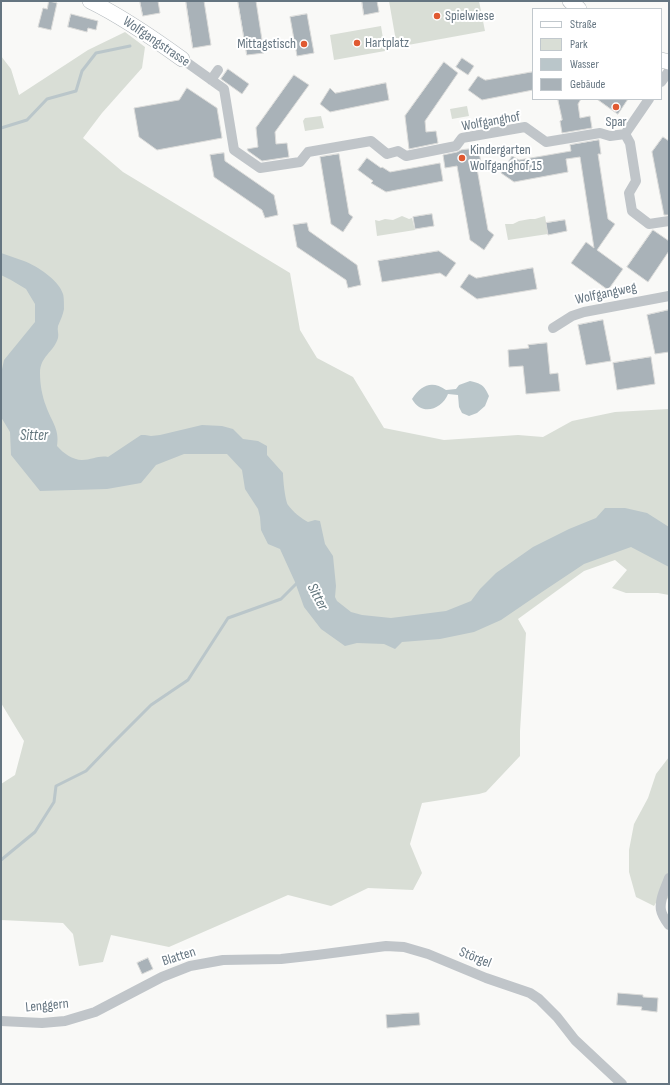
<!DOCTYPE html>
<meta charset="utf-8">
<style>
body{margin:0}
#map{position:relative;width:670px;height:1085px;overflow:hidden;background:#f9f9f7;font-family:"Sofia Sans Condensed",sans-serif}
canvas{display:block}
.frame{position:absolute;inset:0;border:2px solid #657581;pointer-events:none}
.legend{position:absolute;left:532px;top:8px;width:130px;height:92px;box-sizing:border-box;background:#fff;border:1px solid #c1c8cd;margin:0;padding:5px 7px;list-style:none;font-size:12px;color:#657581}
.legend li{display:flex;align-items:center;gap:8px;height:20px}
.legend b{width:20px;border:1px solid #c1c8cd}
</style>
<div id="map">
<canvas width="670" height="1085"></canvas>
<div class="frame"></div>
<ul class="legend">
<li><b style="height:5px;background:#fff"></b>Straße</li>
<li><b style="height:11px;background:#d9ded6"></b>Park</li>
<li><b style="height:11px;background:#bac6ca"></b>Wasser</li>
<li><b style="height:11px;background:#a9b2b8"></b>Gebäude</li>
</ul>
</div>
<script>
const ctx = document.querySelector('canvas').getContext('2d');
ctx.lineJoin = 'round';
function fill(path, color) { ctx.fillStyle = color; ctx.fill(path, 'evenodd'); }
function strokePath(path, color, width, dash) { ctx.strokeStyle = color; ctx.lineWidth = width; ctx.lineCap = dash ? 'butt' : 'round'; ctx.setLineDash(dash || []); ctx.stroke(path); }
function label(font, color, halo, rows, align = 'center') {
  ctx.font = font + ' "Sofia Sans Condensed",sans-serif'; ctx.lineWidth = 4; ctx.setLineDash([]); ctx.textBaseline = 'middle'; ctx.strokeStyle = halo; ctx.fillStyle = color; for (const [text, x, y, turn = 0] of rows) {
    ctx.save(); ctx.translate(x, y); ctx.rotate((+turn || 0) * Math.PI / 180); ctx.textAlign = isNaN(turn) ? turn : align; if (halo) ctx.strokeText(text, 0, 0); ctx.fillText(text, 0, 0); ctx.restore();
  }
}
fill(new Path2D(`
 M389,1H479L485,31L397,47Z
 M381,26L385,51L334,60L330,35Z
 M125,32L145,47L142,68L102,113L83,138L123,172L290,273L300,330L317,358L353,377L384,428L444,440L518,435L543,437L572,421L615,412L669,409V595L658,593H626L612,588L627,570L615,560L584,571L518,619L526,633L520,731V756L486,792L479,794L422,803L410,844L422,873L413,890L368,888L331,906L288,895L169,947L111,935L103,962L79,966L73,934L63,923L1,920V784L15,775L24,741L1,703V56L11,69L19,95L88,50Z
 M467,106L469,116L452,119L450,109Z
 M321,116L324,128L305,131L303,121L305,118Z
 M402,216L409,219L412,218L415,230L377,236L375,220L379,221L385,219L393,220Z
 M545,216L548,234L508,240L505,224H513L519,221L530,219H535Z
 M669,757V899L660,896L654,906L636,897L629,872V850L634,824L648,798L656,774Z`), '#d9ded6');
fill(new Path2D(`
 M1,253C9,256 16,258 24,261C37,266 59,280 63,294C64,297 64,305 64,309C63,315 60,321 58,326C57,330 59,334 58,338C54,352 40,356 40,373C40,384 42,396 46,406C51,421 60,429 57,446C63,453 73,460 82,460C92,460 99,455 108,457L141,435H145L151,436L160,435L202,425L222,426L233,429L243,439L258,441L267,446V455L283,473C283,479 285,500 288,505C293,512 301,518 308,522L315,520L320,521L325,544L333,556L336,586L335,597L337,601L351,612L362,615L391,618L446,611L471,601L480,589L496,573L533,547L569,529L596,518L605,508H625L647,513L669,527V567L631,547L584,564L542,592L501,620L474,632L440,639L402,642L395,649L384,644L357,643L345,646L321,629L304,607L295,582L280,549L268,544L261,530L260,517L258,509L245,489L242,470L227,454H184L156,465L141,483L107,489L40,491L11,455L10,432L1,417V374L4,360L35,322V304L26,289L11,280L1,275Z
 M470,381C482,384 484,385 489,396L485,406L477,413L469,416L462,413L459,407L458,395L448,394C442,409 422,417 412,399C421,385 432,380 446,390L456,389L459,385Z`), '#bac6ca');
strokePath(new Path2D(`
 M1,128L27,120L47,99L76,91L82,71L96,53L130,46
 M1,860L35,832L54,802L56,786L86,771L112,744L151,705L188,680L228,618L281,599L299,581`), '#bac6ca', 3);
const building = new Path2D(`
 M49,1L57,3L51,30L38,27L43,8L47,9Z
 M140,1H158L160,13L143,16Z
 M186,1H204L211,45L193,48Z
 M238,1H256L264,53L247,55Z
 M362,1H377L379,12L364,15Z
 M71,14L98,21L96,30L88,28L87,32L68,27Z
 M307,14L314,53L297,56L290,17Z
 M462,58L474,66L468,75L456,67Z
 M444,62L458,73L425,121L426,132L436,131L438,143L409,149L405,116Z
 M228,69L249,84L242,94L221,79Z
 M533,72V90L482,100L468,90L478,76L485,80Z
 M294,75L309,85L275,132L276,144L287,143L289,157L262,161L248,151L247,149L258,147L256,128Z
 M386,83L389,100L330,112L320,104L330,88L335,93Z
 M187,88L217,108L222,138L157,150L139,137L134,108L179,100Z
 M558,99H581L578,104L580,118L590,116L592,128L562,133L560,121L562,120Z
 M597,99H628L618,114Z
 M663,137L669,141V215H664L652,152Z
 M599,140L601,154H598L608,219L615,224L597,250L623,269L608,290L571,263L586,242L594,248L580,157L566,159L568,172L514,182L501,173L512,156L519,160L571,151L570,145Z
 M478,148L481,162L476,163L488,230L494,235L484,250L470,240L457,166L445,168L443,155L457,152L461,150Z
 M224,153L225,161L274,195L278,215L265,218L262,210L214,177L210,155Z
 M339,154L349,214L353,217L343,232L331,224L320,157Z
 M367,158L381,168L382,167L390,172L440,163L443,181L386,192L371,183L373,181L358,170Z
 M432,214L434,226L415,229L413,217Z
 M565,220L567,231L548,235L546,223Z
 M307,223L309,231L357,265L361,285L348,288L346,280L297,247L293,225Z
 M653,230L669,241V251L648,282L627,267Z
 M439,251L456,263L446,277L440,273L382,282L378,261Z
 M533,268L537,289L477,299L460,287L469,274L476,278Z
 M669,310V352L655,354L647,315Z
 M603,320L611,361L586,365L578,325Z
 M547,343L550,374L558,373L560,391L526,394L523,366L509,367L508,350L529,348L528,345Z
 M651,357L655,384L617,390L613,363Z
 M148,958L153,969L142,974L137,963Z
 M618,993L643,995V997L658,998L657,1012L641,1010L642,1007L617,1005Z
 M419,1013L420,1025L387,1028L386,1015Z`);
fill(building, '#a9b2b8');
strokePath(building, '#dbdbd9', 1);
const secondary = new Path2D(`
 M90,1C123,17 153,38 182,59
 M570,1L579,9
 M661,60L669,62`);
strokePath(secondary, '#b3b9bd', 16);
strokePath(new Path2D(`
 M182,59L224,89L234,150L260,168L300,162L308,152L371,141L387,154L398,151L406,156L456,146L462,138L525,127L546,142L600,133L610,136L625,134L649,99
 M211,80L218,70
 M661,82L669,71
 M625,134L630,143L636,181L629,193L632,211L649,224L669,221
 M553,328L572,316L584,312L669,296
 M669,878C666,887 659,900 661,910C662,916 666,921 669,925
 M1,1021L42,1023L65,1021L95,1012L162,977L190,966L223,960L281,959L317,955L386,946L404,947L428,954L486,978L530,993L539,999L557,1017L575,1040L622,1084`), '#c0c5c9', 10);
strokePath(secondary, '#fff', 15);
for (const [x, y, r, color] of [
 [437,16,4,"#e05931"],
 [357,43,4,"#e05931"],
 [304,44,4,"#e05931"],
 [616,107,4,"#e05931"],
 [462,158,4,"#e05931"]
]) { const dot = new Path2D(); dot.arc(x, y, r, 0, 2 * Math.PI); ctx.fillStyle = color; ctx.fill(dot); strokePath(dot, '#fff', 1.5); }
label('14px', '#657581', '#fff', [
 ["Spielwiese",445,16],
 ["Hartplatz",365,43],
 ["Mittagstisch",296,44,"right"],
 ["Spar",616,122,"center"],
 ["Kindergarten",470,150],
 ["Wolfganghof 15",470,166]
], 'left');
label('14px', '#657581', '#fff', [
 ["Wolfgangstrasse",156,42,34],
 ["Wolfganghof",491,122,-10],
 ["Wolfgangweg",606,294,-12],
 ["Blatten",179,957,-18],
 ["Störgel",475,958,22],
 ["Lenggern",47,1006,-5]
]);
label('italic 15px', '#60747b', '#fff', [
 ["Sitter",34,436],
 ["Sitter",317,597,62]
]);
</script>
